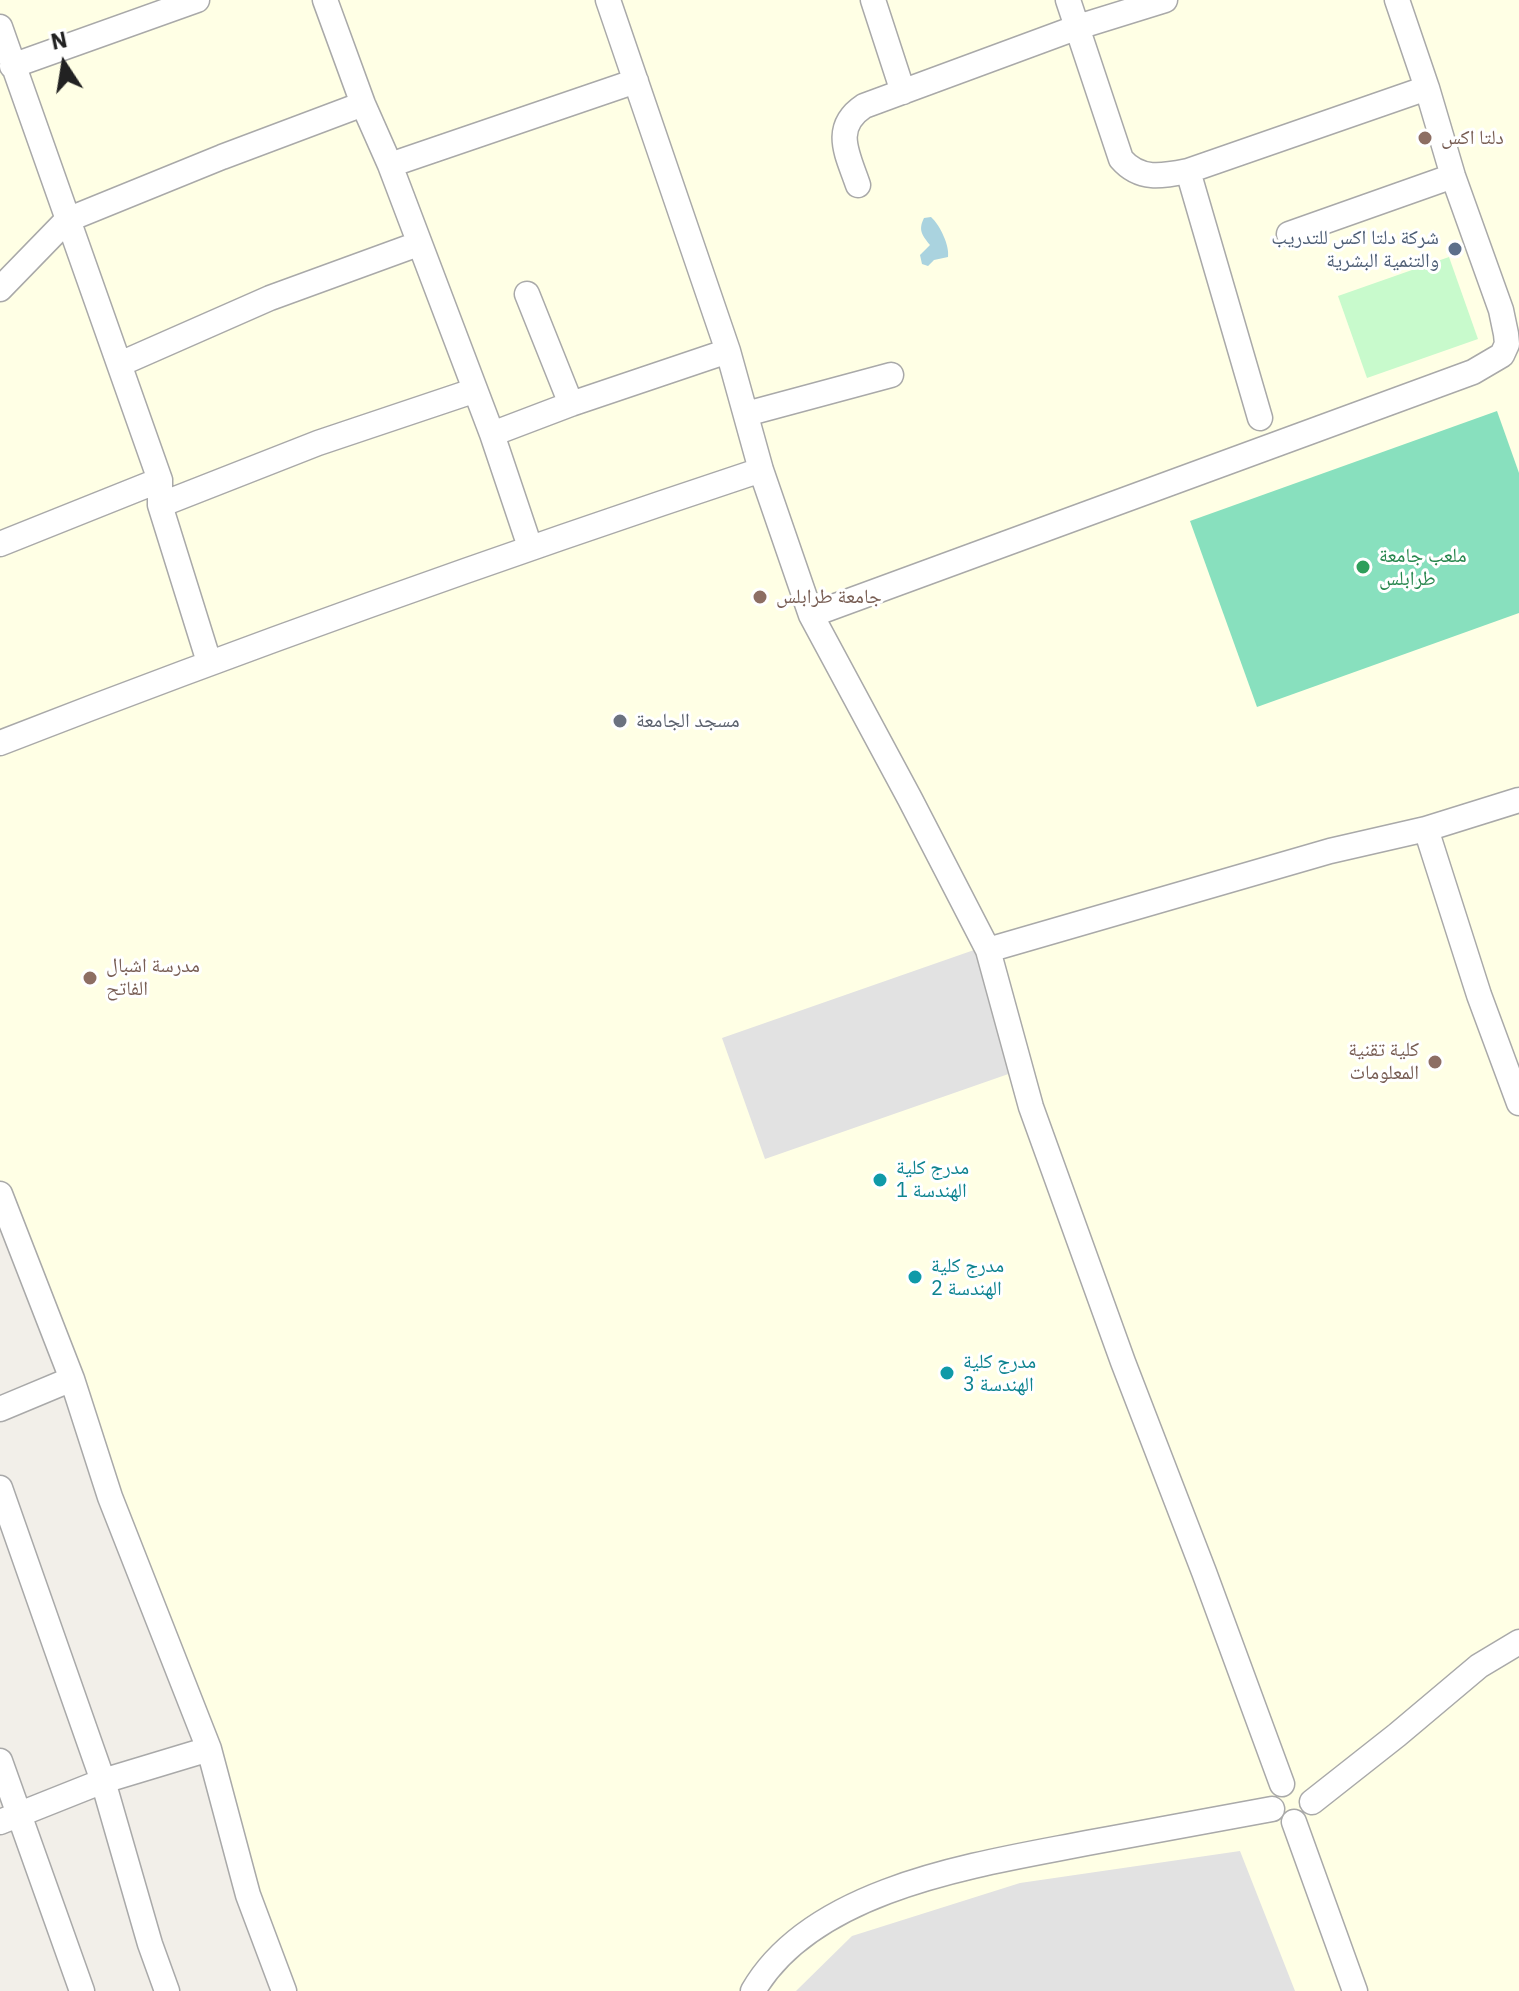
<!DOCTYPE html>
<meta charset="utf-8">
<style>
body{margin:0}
#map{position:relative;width:1519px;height:1991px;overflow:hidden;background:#f2efe9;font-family:"IBM Plex Sans",sans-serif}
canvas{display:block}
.north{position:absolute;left:24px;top:24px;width:80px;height:80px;-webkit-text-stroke:6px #fff;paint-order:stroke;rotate:348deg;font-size:22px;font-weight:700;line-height:32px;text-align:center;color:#222}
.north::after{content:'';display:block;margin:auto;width:28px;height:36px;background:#222;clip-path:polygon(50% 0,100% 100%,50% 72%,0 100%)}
</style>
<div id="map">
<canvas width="1519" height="1991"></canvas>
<div class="north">N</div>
</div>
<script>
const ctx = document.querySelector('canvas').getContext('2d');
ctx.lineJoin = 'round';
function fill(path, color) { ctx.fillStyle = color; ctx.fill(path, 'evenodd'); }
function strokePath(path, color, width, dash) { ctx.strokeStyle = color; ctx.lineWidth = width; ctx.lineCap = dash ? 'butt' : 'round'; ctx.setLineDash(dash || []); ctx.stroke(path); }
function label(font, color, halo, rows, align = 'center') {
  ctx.font = font + ' "IBM Plex Sans","Noto Naskh Arabic",sans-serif'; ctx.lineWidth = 6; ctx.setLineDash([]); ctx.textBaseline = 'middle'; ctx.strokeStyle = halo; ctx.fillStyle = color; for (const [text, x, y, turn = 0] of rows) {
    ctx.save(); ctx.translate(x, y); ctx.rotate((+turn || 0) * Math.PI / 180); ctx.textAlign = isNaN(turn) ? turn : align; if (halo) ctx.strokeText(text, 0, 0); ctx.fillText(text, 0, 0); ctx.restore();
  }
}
fill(new Path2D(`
 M0,0H1519V1991H284L0,1194Z`), '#ffffe5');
fill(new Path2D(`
 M1449,257L1478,339L1367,378L1338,296Z`), '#c8facc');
fill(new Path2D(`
 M1497,411L1519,473V613L1257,707L1190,521Z`), '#88e0be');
fill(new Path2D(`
 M974,950L1017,1071L765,1159L722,1038Z
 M1240,1851L1295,1991H796L852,1936L1020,1883Z`), '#e2e2e2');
fill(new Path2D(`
 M931,217C940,225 950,246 948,257L934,260L928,266L922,264L920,255L930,245C922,235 918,230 924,218Z`), '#aad3df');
const minor = new Path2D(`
 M325,0L363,104L390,165L492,434L530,547
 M608,0L728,351L761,470L811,615L910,799L988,950L1031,1107L1123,1362L1204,1572L1282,1784
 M873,0L903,92
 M1068,0L1121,159C1140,181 1163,176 1188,171L1427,88
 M0,27L160,480V505L209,662
 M12,66L197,0
 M390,165L636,81
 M1188,171L1260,418
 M858,185C848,155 831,128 864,106L1078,27L1165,0
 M1289,234L1453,176
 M0,289L67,220L222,157L363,104
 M527,294L571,404
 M120,364L270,298L418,244
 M746,414L891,375
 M492,434L571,404L728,351
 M160,505L318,443L473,391
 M0,544L160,480
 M811,615L1473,372L1502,355L1507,344L1506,334L1501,310L1453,176L1427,88L1397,0
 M0,743C252,645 505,555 761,470
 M1426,829L1479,995L1519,1103
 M988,950L1330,851L1426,829L1519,800
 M0,1194L72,1379L110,1497L209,1749L248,1895L284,1991
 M0,1409L72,1379
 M0,1488L103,1781L150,1944L167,1991
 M0,1761L82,1991
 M1312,1802L1397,1735L1479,1666L1519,1642
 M0,1822L103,1781L209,1749
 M1294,1822L1355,1991
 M753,1991C813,1887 980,1864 1087,1843C1149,1832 1211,1820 1272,1809`);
strokePath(minor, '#a9a9a9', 27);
strokePath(minor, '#fff', 24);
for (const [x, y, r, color] of [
 [1425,138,8,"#8d6e63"],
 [1455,249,8,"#5c6f8a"],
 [1363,567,8,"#2e9e5b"],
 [760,597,8,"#8d6e63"],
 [620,721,8,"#6b7280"],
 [90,978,8,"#8d6e63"],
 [1435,1062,8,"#8d6e63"],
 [880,1180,8,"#0f9aa8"],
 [915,1277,8,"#0f9aa8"],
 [947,1373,8,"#0f9aa8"]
]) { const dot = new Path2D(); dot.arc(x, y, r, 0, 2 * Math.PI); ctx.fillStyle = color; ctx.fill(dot); strokePath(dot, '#fff', 3); }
label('20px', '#785e54', '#fff', [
 ["دلتا اكس",1441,138],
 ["جامعة طرابلس",776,597],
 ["مدرسة اشبال",106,966],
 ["الفاتح",106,989],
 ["كلية تقنية",1419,1050,"right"],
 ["المعلومات",1419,1073,"right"]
], 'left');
label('20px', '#4e5e75', '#fff', [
 ["شركة دلتا اكس للتدريب",1439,238],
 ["والتنمية البشرية",1439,261]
], 'right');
label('20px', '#27864d', '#fff', [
 ["ملعب جامعة",1379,556],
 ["طرابلس",1379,579]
], 'left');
label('20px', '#5b616d', '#fff', [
 ["مسجد الجامعة",636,721]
], 'left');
label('20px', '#0d838f', '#fff', [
 ["مدرج كلية",896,1168],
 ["الهندسة 1",896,1191],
 ["مدرج كلية",931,1266],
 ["الهندسة 2",931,1289],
 ["مدرج كلية",963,1362],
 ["الهندسة 3",963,1385]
], 'left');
</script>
